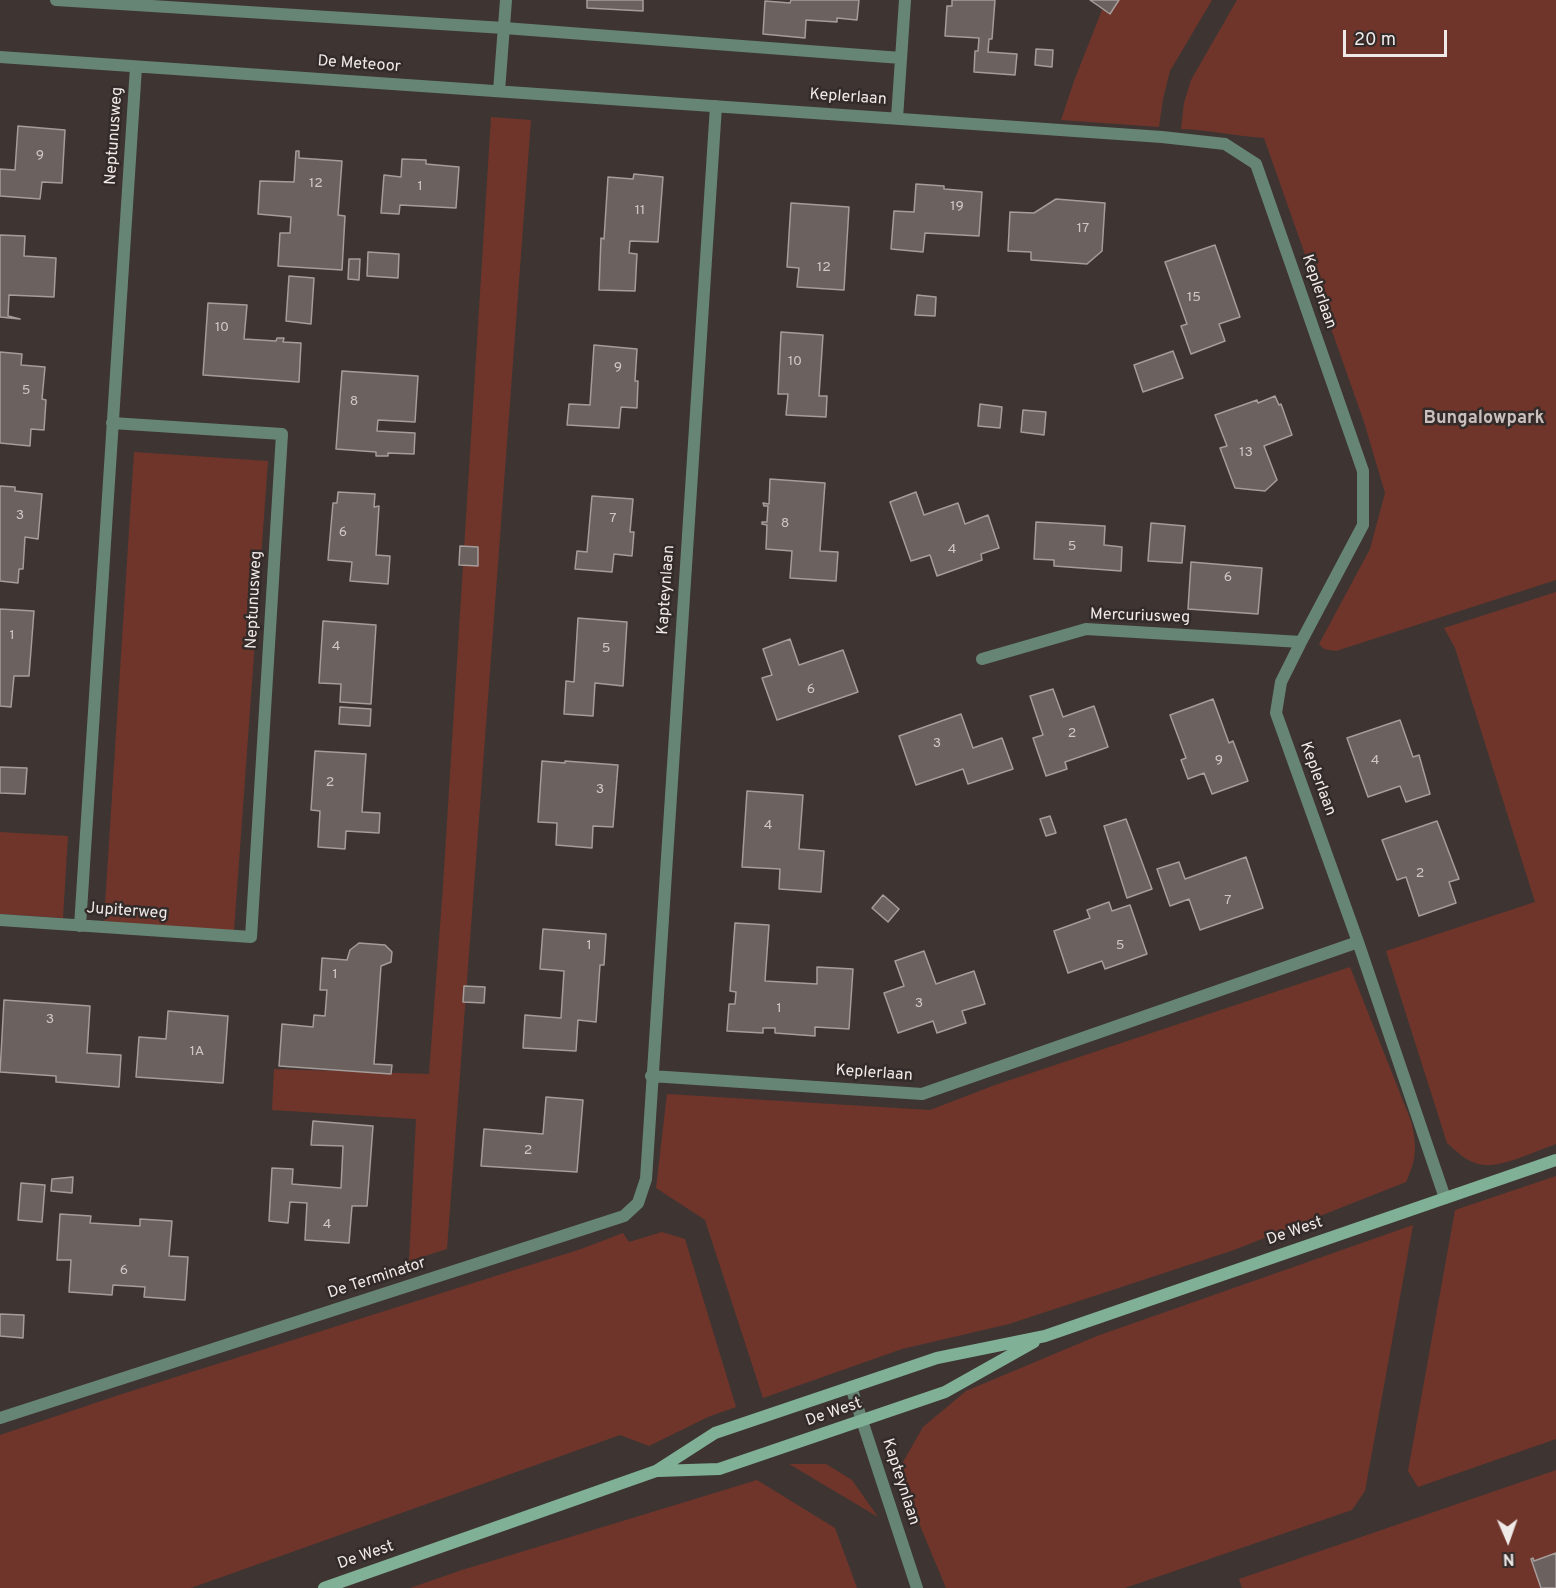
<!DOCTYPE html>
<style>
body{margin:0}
#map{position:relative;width:1556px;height:1588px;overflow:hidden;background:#3e3533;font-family:Overpass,sans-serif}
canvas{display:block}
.north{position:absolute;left:1478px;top:1510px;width:60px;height:60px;-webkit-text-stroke:4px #332b29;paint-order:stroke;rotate:178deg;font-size:16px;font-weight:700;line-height:24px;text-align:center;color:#efe9e8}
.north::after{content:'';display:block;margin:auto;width:21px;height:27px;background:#efe9e8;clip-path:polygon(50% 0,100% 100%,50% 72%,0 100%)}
.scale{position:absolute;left:1343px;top:30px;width:104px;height:27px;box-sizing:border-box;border:3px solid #efe9e8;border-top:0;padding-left:8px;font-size:18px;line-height:21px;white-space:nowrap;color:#efe9e8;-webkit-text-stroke:4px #332b29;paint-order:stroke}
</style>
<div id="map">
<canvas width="1556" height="1588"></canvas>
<div class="north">N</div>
<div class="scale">20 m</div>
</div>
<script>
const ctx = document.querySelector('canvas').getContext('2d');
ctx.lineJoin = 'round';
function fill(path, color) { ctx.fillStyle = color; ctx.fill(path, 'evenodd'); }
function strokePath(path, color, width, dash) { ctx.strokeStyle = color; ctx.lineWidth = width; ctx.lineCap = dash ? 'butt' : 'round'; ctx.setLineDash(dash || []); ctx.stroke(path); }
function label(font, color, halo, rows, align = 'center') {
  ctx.font = font + ' Overpass,sans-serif'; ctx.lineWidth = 5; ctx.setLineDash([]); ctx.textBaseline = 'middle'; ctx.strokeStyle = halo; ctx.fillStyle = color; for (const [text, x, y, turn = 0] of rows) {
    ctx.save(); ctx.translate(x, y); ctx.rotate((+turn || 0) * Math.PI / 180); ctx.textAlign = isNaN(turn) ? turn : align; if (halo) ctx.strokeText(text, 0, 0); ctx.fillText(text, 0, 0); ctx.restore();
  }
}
fill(new Path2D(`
 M1106,0H1212L1170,71L1163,99L1159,127L1061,120L1074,81Z
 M1237,0H1556V580L1336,651L1324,649L1319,644L1370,549L1385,493L1364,422L1264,138C1236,136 1209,130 1181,129L1184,103L1191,80Z
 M491,117L531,120L447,1249L409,1261L416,1119L272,1110L274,1069L429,1074L443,886Z
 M134,452L268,461L234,931L104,921Z
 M1556,592V1144C1536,1151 1498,1170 1478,1164C1466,1161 1456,1151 1447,1143L1386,951L1535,902L1455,648L1444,628Z
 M0,832L68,836L63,918L0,914Z
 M1350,967L1411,1121C1417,1147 1417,1158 1406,1182L1234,1250L1009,1324L902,1349L763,1398L705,1220L656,1188L667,1094L930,1110L995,1085Z
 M1556,1176V1439L1418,1487L1408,1471L1455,1210Z
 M1413,1225L1365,1491L1352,1510L1125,1588H946L906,1492L903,1462L923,1427L966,1391L1097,1336Z
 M662,1232L685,1239L736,1407L708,1417L649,1446L620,1435L191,1588H0V1435L122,1394L581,1249L623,1233L629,1242Z
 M789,1464H826L852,1480L878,1517Z
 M1556,1470V1588H1242L1239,1579Z
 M757,1480L835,1528L857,1588H410L462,1570Z`), '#6f352a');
const building = new Path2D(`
 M587,0H643V11L587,8Z
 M791,0H859L857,20L837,18V22L806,20L805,38L763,34L765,1L790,3Z
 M952,0H995L992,39H989L988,52L1017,54L1015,75L974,72L975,51H978L979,38L945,36L947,6H952Z
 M1090,0H1119L1110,14Z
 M1036,49L1053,50L1052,67L1035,65Z
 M18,126L65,130L62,183L42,182L40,199L0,196V169L15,170Z
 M296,151H299V158L342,161L338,215L345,216L342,270L278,266L280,233H290L291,217L258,214L260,181L294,182Z
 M402,159L426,160V164L459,167L456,208L400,205L399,214L381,213L384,175L401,177Z
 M634,174L663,177L658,242L630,241L629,253L637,254L635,291L599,290L601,238L604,239L608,177L633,179Z
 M916,184L944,186V189L982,192L979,236L925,233L923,252L891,249L894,211L914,212Z
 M1056,199L1105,203L1102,251L1087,264L1031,260V252L1008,251L1010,212L1034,213Z
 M791,203L849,207L844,290L797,287L799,268L787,267Z
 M0,235L25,236L24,256L56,258L54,297L9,295L8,316L20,319L0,317Z
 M1215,245L1240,317L1219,324L1225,341L1191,354L1181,326L1187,324L1165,262Z
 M368,252L399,254L398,278L367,276Z
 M349,259H360L359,280L348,279Z
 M289,276L314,278L311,324L286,321Z
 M917,295L936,297L935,316L915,315Z
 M208,303L247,305L244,339L276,341L277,338H284L283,342L301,343L299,382L203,375Z
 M781,332L823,335L819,396H827L826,417L786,415L788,394H778Z
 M594,345L637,349L635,381H638L637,408L621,407L619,428L567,425L569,404L590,405Z
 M1173,351L1183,378L1143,392L1134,365Z
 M0,352L22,354L21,365L45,367L42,399L46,400L44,430L31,429L30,446L0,443Z
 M342,371L418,376L415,422L378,420L377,431L415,433L414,454L388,453V456H376V452L336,449Z
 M1275,396L1279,405L1281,404L1292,435L1264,446L1277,480L1265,491L1235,488L1220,448L1227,446L1215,415L1257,400L1258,403Z
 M980,404L1002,407L1000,428L978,426Z
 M1023,410L1046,412L1044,435L1021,432Z
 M770,479L825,483L820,551L838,552L836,581L790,578L792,551L766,549L767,525L762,524V522H767L768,506H764L763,503L769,504Z
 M0,486L15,487V491L42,494L38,539L25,537L23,569H19L18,583L0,581Z
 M338,492L375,494L374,507L379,506L376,555L390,556L388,584L350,581L352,562L328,560L333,503H337Z
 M916,492L924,515L958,503L965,524L988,515L999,548L981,554L982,560L937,576L930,555L911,561L890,502Z
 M592,496L633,499L630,532H634L632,556L614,554L612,572L575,569L577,551L587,552Z
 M1036,522L1105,526L1104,545L1122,547L1121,571L1054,566V560L1034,559Z
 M1151,523L1185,526L1182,563L1148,561Z
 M460,546L478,547V566L459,565Z
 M1191,562L1262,568L1258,614L1188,609Z
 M0,609L34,611L29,676H14L11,707L0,706Z
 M578,618L627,622L623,686L595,683L593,716L564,714L566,681L574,682Z
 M323,621L376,625L371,704L340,702L341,684L319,683Z
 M790,639L799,665L843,650L858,692L777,720L762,678L772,675L763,649Z
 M1053,689L1063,717L1094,706L1108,747L1065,762L1067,769L1046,776L1033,738L1043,735L1030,696Z
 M1213,699L1229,743L1233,741L1248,781L1212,794L1204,773L1188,779L1181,760L1186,758L1170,715Z
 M340,707L371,709L370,726L339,724Z
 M961,714L973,748L1002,738L1013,769L968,784L963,769L916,785L899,736Z
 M1400,720L1413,757L1419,755L1430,794L1406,802L1400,786L1368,797L1347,738Z
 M315,751L366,754L362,812L380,813L379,833L346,831L345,849L318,847L320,811L311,810Z
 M542,761L565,763V761L618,765L613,827L593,826L592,848L556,845L557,823L538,822Z
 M0,767L27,768L25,794L0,793Z
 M747,791L803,795L799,849L824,851L821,892L779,889L780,869L742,867Z
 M1050,816L1056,833L1046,836L1040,819Z
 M1126,819L1152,889L1127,898L1104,826Z
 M1437,821L1459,879L1449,882L1456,903L1419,916L1406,877L1397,880L1382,840Z
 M1246,857L1263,908L1200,930L1189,899L1170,906L1157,869L1179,862L1185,879Z
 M883,895L899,909L888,922L872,908Z
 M1109,902L1112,911L1130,905L1147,954L1105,969L1102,961L1068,973L1054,931L1090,918L1087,910Z
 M735,923L769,925L765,981L817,984V967L853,969L849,1029L815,1027V1036L775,1033V1028H763V1033L727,1031L729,1004H735L736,992L730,991Z
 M543,929L606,934L604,965H600L596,1022L578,1020L576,1051L523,1048L525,1015L561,1018L564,971L540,969Z
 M359,943L385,945L392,952L391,962L381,966L374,1064L392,1065L391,1074L279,1066L282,1024L313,1027L314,1015L325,1016L327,990H320L322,958L347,960L350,950Z
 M924,951L936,984L974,971L985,1004L962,1011L966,1023L937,1033L933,1021L898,1033L884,993L904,986L895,961Z
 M464,986L485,987L484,1003L463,1002Z
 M4,1000L90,1006L87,1053L121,1055L119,1087L56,1082V1076L0,1072Z
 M168,1011L228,1016L223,1083L136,1077L139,1037L166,1039Z
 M546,1097L583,1100L577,1172L481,1166L484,1129L543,1134Z
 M313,1121L373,1126L367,1206H352L349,1243L305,1240L307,1203L290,1202L288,1223L269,1221L272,1168L293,1169L292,1184L341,1188L343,1146L311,1145Z
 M73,1177L72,1193L51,1191L52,1179Z
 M21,1183L45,1185L42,1222L18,1220Z
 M60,1214L91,1216L90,1223L140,1226V1219L172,1221L169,1256L188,1257L185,1300L144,1297L145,1287L113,1285L112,1295L69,1292L71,1260H57Z
 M0,1314L24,1315L23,1338L0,1336Z
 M1556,1553V1588H1541L1531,1559L1533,1558L1534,1561Z`);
fill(building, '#6b6260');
strokePath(building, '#a69c9a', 1.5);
strokePath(new Path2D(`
 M56,0L504,28L901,58
 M0,57L1162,137L1225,144L1256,164L1363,471V525L1301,642L1281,682L1276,713L1358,942L1445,1198
 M499,91L506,0
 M897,118L905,0
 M982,659L1086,629L1301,642
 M0,920L251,937L282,434L112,423
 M80,926L136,67
 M651,1076L922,1094L1358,942
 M851,1387L917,1588
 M0,1418L624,1216L638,1203L646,1179L716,106`), '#678574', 12);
strokePath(new Path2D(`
 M658,1471L719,1469L945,1392L1034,1342
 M324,1588L656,1471L715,1433L937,1358L1045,1336L1556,1160`), '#80b096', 12);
label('14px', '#cec7c6', null, [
 ["9",40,156],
 ["12",316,184],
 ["1",420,187],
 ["19",957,207],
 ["11",640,211],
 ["17",1083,229],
 ["12",824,268],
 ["15",1194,298],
 ["10",222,328],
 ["10",795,362],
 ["9",618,368],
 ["5",26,391],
 ["8",354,402],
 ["13",1246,453],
 ["3",20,516],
 ["7",613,519],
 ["8",785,524],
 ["6",343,533],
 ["5",1072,547],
 ["4",952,550],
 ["6",1228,578],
 ["1",12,636],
 ["4",336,647],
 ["5",606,649],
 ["6",811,690],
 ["2",1072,734],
 ["3",937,744],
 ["9",1219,761],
 ["4",1375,761],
 ["2",330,783],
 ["3",600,790],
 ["4",768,826],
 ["2",1420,874],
 ["7",1228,901],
 ["1",589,946],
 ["5",1120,946],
 ["1",335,975],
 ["3",919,1004],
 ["1",779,1009],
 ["3",50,1020],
 ["1A",197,1052],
 ["2",528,1151],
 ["4",327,1225],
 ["6",124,1271]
]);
label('16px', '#efe9e8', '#332b29', [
 ["De Meteoor",359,65,4],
 ["Keplerlaan",848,98,4],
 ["Neptunusweg",115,136,-86],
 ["Keplerlaan",1318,292,71],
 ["Kapteynlaan",667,590,-86],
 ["Neptunusweg",255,600,-87],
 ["Mercuriusweg",1140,617,2],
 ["Keplerlaan",1317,779,70],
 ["Jupiterweg",127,912,4],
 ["Keplerlaan",874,1074,4],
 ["De West",1295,1232,-19],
 ["De Terminator",377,1279,-18],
 ["De West",834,1413,-19],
 ["Kapteynlaan",900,1482,72],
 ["De West",366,1556,-19]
]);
label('bold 18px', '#c9bfbc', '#332b29', [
 ["Bungalowpark",1484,419]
]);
</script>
